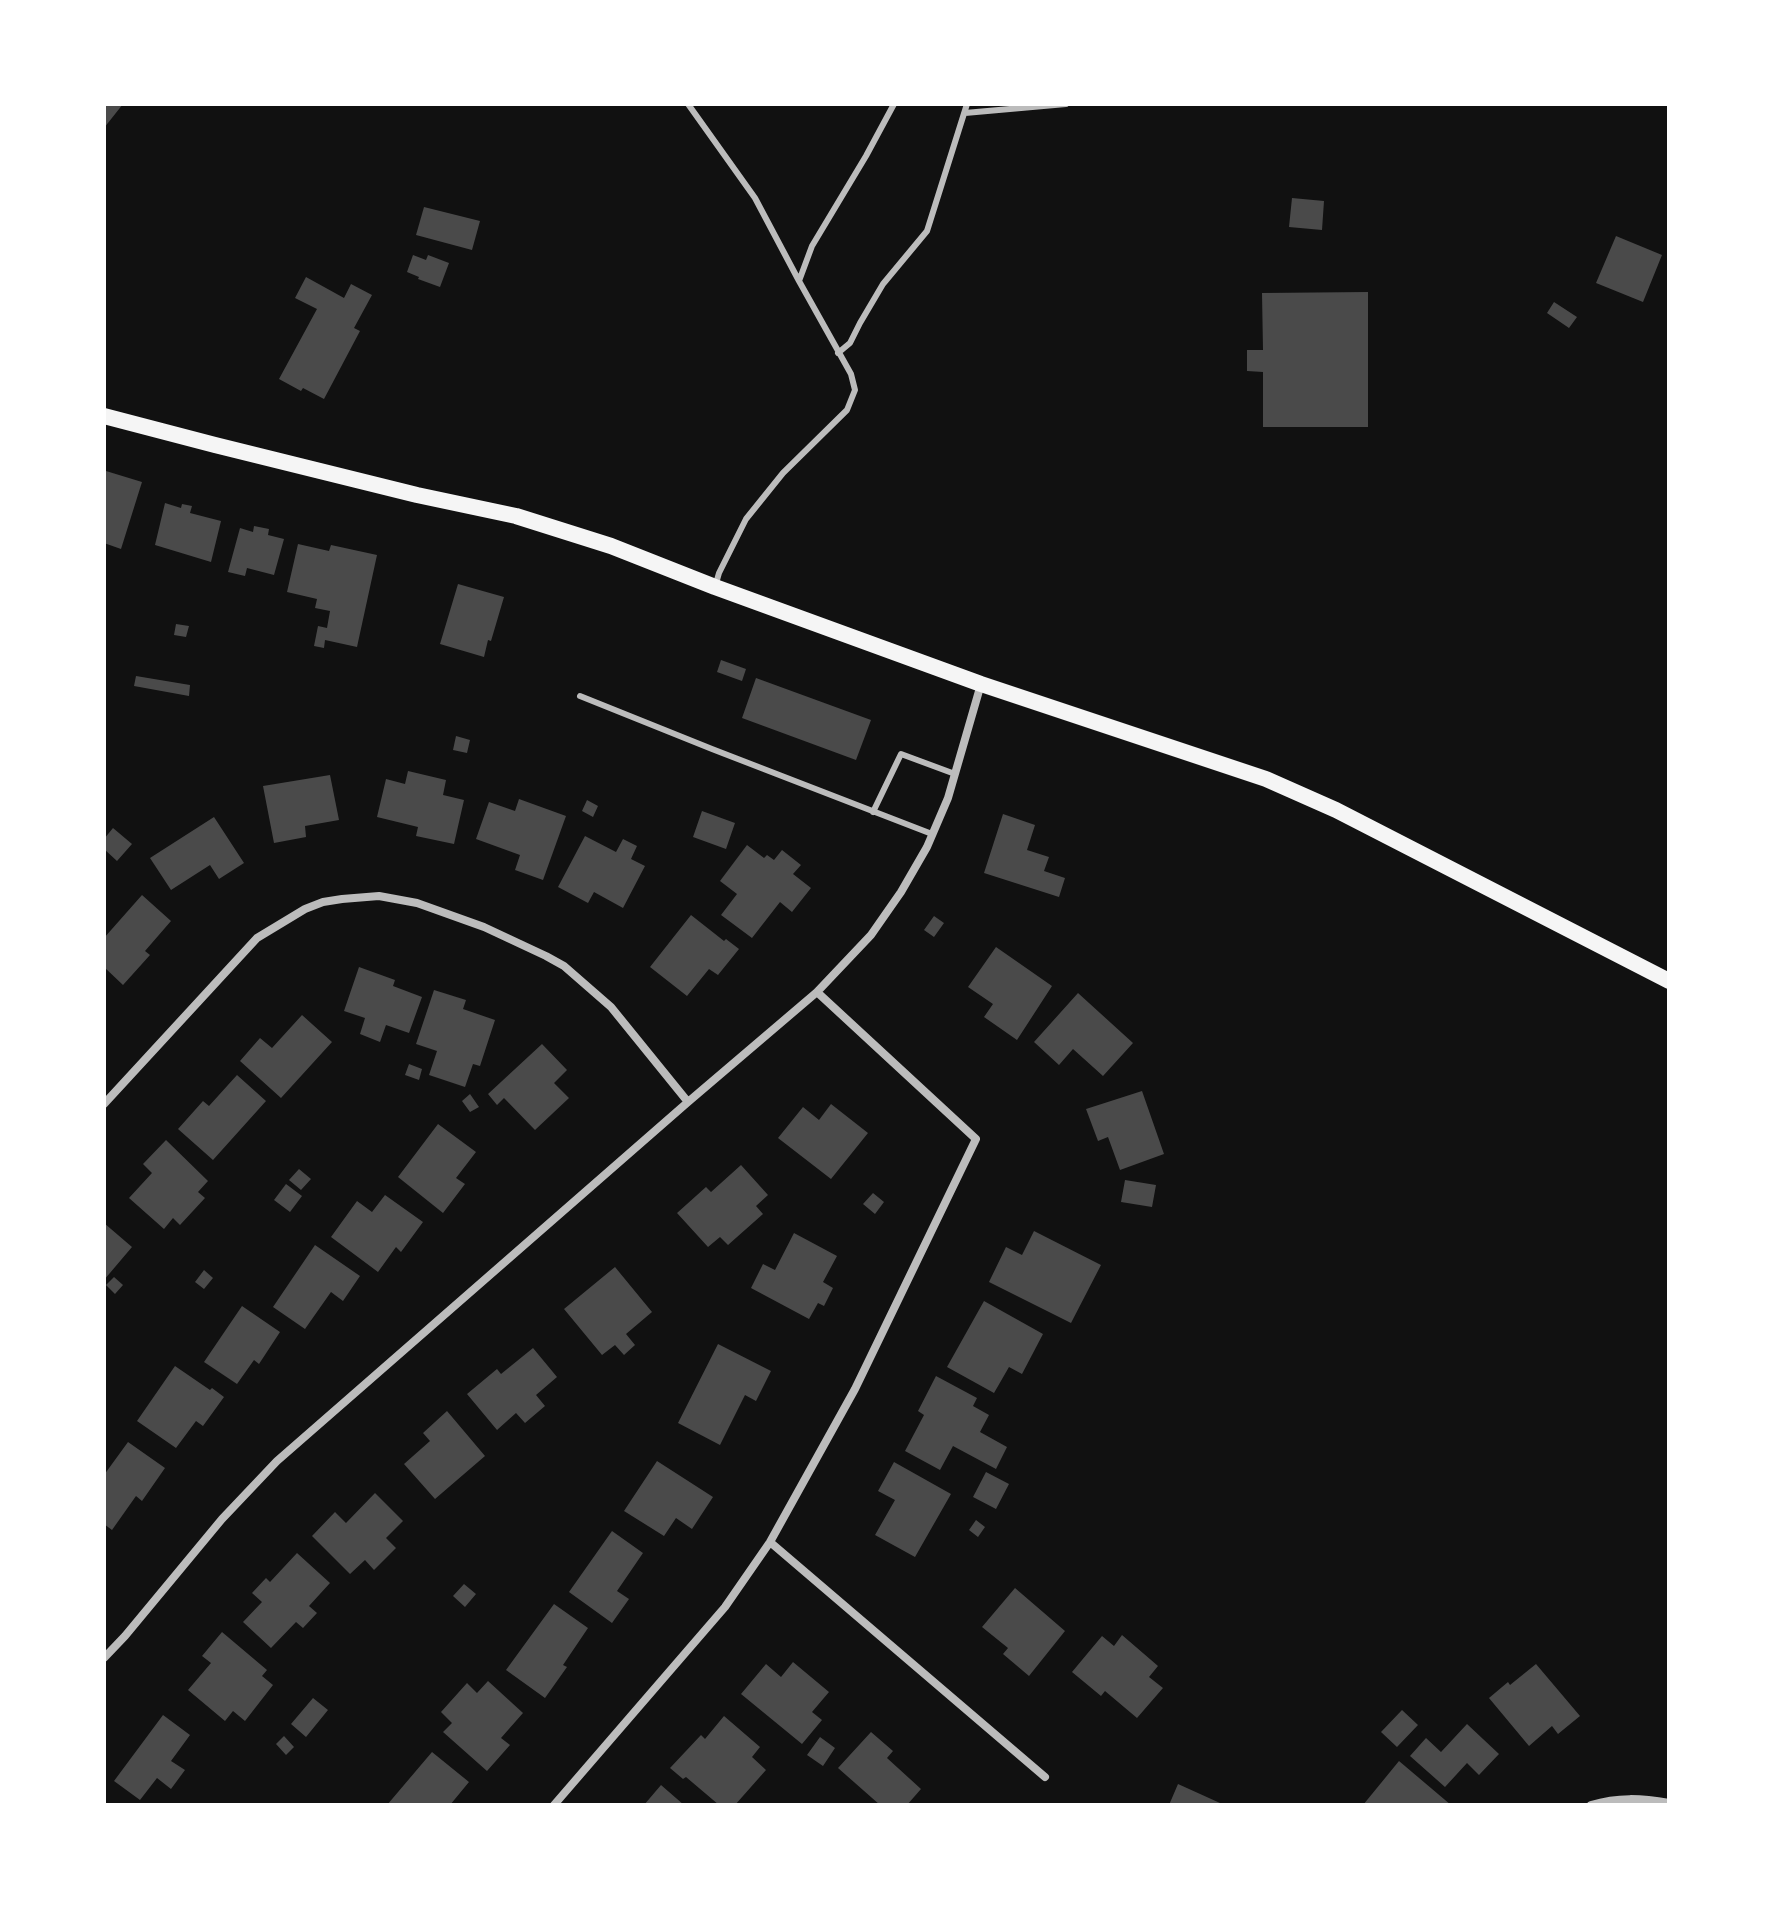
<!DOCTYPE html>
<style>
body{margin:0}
#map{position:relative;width:1773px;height:1909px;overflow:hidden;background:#111;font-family:"Varela Round",sans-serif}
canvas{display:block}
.frame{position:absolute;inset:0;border:106px solid #fff;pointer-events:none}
</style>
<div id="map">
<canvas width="1773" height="1909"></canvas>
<div class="frame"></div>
</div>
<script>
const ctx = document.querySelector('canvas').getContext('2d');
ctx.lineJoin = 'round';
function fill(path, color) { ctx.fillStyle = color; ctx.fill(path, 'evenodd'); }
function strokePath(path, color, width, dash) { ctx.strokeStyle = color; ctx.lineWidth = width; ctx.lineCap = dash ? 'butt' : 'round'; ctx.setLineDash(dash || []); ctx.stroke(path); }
fill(new Path2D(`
 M104,104H123L104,128Z
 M1292,198L1324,201L1322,230L1289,227Z
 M424,207L480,221L472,250L416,235Z
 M1616,236L1662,255L1643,302L1596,283Z
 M413,255L426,260L428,255L449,263L440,287L418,279L419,277L407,272Z
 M306,277L344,298L351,284L372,295L354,328L360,331L324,399L303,388L301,391L279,379L317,309L295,298Z
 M1368,292V427H1263V372L1247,371V350H1263L1262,293Z
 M1554,302L1577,317L1569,328L1547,313Z
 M106,471L142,482L121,549L104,543V480Z
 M165,503L181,508L182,504L192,506L190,513L221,521L211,562L155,545Z
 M254,526L269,529L268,535L284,539L274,575L247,568L245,576L228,572L240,528L253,532Z
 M298,544L329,551L331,545L377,555L357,647L325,640L324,648L314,646L318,626L327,628L330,611L315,608L317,599L287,592Z
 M458,584L504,597L491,641L488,640L484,657L440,644Z
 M176,624L189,626L186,637L174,635Z
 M721,660L746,669L742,681L717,672Z
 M136,676L190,685L189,696L134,686Z
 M756,678L871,720L856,760L742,718Z
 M456,736L470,740L467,753L453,750Z
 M408,771L446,780L443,795L464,800L454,844L416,836L418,827L377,817L386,779L405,784Z
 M330,775L339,820L305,826L306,837L274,843L263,786Z
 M519,799L566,816L543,880L515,870L520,855L476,839L489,802L515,811Z
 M587,800L598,806L593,817L582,811Z
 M702,811L735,823L726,849L693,837Z
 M1003,814L1035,825L1027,850L1049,857L1044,871L1065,878L1059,897L984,873Z
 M214,817L244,863L219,879L210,865L171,890L150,858Z
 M113,828L132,844L117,861L104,849V839Z
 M585,836L616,852L623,839L637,846L631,859L645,866L623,908L594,892L588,903L558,887Z
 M747,845L764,858L767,855L774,860L782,850L801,865L793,874L811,888L792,912L780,902L752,938L721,915L737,894L720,881Z
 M142,895L171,921L145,951L150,955L123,985L104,967V938Z
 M691,915L724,941L726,939L739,949L718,975L709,969L687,996L650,967Z
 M934,916L944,923L934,937L924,930Z
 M996,947L1052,986L1017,1040L984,1017L993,1004L968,987Z
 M359,967L395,980L393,986L422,997L409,1033L386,1025L380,1042L360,1034L365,1018L344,1011Z
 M434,990L466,1000L463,1009L495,1020L480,1066L473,1064L465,1087L429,1075L437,1051L416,1044Z
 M1078,993L1133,1043L1103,1076L1073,1049L1059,1065L1034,1042Z
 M302,1015L332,1042L281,1098L240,1061L260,1038L272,1048Z
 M542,1044L567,1070L554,1083L569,1098L535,1130L504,1098L497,1105L488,1094Z
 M409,1064L422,1069L419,1080L405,1075Z
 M237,1075L266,1101L213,1160L178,1129L203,1101L209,1106Z
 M1142,1091L1164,1154L1120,1170L1108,1137L1098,1141L1086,1109Z
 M470,1094L479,1107L470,1112L462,1101Z
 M831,1104L868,1133L831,1179L778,1138L803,1107L819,1120Z
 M438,1124L476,1152L456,1178L465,1184L443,1213L398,1177Z
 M166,1140L208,1181L198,1192L205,1198L180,1225L173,1218L164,1229L129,1198L152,1173L143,1164Z
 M741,1165L768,1195L756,1206L763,1214L728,1245L720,1237L708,1247L677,1213L706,1187L711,1192Z
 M299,1169L311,1179L301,1190L289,1180Z
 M1125,1180L1156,1185L1152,1207L1121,1202Z
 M286,1184L302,1196L290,1212L274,1200Z
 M873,1193L884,1202L875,1214L863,1204Z
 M385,1195L423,1222L401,1252L396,1247L378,1272L331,1237L357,1201L372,1212Z
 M104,1223L132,1247L104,1280Z
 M1034,1231L1101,1265L1071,1323L989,1282L1006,1247L1022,1255Z
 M794,1233L837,1256L823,1282L833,1288L824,1306L818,1303L809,1319L751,1288L763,1264L775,1270Z
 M315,1245L360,1276L343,1301L331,1292L305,1329L273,1307Z
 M615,1267L652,1312L626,1334L635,1345L624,1355L615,1345L602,1355L564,1309Z
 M204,1270L213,1278L204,1289L195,1282Z
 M114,1277L123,1285L115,1294L106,1285Z
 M984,1301L1043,1334L1022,1374L1009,1367L994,1393L947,1367Z
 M242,1306L280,1332L259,1364L254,1360L237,1384L204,1362Z
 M718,1344L771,1371L756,1401L745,1395L720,1445L678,1423Z
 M533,1348L557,1377L536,1395L545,1406L525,1423L516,1413L497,1430L467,1394L497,1369L501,1374Z
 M175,1366L210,1390L212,1388L224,1397L203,1426L196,1421L176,1448L137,1421Z
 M936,1376L977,1398L973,1406L989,1415L980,1432L1007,1447L996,1469L953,1446L940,1470L905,1451L924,1415L918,1411Z
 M447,1411L485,1456L435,1499L404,1464L430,1441L423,1433Z
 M128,1442L165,1468L142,1501L136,1496L112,1530L104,1524V1475Z
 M657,1461L713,1497L692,1529L676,1518L664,1536L624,1511Z
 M894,1462L951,1494L915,1557L875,1535L895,1500L878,1491Z
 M986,1472L1009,1484L996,1509L973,1497Z
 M375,1493L403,1521L386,1538L396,1548L374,1570L365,1560L350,1574L312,1536L335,1512L346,1523Z
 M976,1520L985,1527L978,1537L969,1530Z
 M612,1531L643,1553L617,1591L629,1599L612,1623L569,1592Z
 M297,1553L330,1583L309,1606L317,1613L303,1628L296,1622L271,1648L243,1622L262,1602L252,1593L266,1578L270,1582Z
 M464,1584L476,1594L465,1607L453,1596Z
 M1015,1588L1065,1631L1029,1676L1003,1654L1008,1648L982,1627Z
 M554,1604L588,1628L563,1665L567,1667L545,1698L506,1670Z
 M222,1632L267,1670L262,1676L273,1685L245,1721L233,1711L225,1721L188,1690L211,1663L202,1656Z
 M1122,1635L1158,1666L1149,1677L1163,1688L1137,1718L1105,1691L1101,1696L1072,1672L1102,1636L1114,1646Z
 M793,1662L829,1692L812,1712L822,1720L802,1744L741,1694L766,1664L781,1677Z
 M1536,1664L1580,1716L1558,1734L1552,1726L1529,1746L1489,1698L1508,1682L1510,1685Z
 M488,1681L523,1713L501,1738L510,1745L487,1771L443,1732L452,1723L441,1712L467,1683L477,1693Z
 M313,1698L328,1710L306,1737L291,1724Z
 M1402,1710L1418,1725L1397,1747L1381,1732Z
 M163,1715L190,1735L171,1761L185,1770L171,1789L157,1778L140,1800L114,1781Z
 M724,1716L760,1747L752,1757L766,1770L735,1805H719L686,1777L683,1779L670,1768L701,1735L705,1739Z
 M1467,1724L1499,1754L1479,1775L1467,1763L1445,1787L1410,1756L1426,1738L1441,1752Z
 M871,1732L893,1751L887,1758L921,1789L907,1805H880L838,1768Z
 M284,1736L294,1747L286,1755L276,1744Z
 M820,1737L835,1748L823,1766L807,1755Z
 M432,1752L469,1782L450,1805H387Z
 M1399,1761L1451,1805H1363Z
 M1178,1784L1220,1803L1219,1805H1169Z
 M661,1785L684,1805H644Z`), '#4a4a4a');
strokePath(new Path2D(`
 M688,104L755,198L799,281
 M965,113L1066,104
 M838,353L850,343L860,323L883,284L927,231L967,104
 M715,587L719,573L746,519L783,473L847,410L855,390L851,374L799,281L812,246L866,156L894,104
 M580,696L712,749L932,834
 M873,812L901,754L955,774`), '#bcbcbc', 6);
strokePath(new Path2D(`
 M104,1104L257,938L305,909L323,902L342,899L379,896L417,903L484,927L546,956L564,966L611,1007L688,1102
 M770,1542L1045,1777
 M104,1658L125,1636L222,1519L277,1461L688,1102L817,992L871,935L901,892L927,847L948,798L981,684
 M554,1805L725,1607L770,1542L855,1389L976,1139L817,992
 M1591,1805C1618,1797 1641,1798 1669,1803`), '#bcbcbc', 8);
strokePath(new Path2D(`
 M104,416L215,445L417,495L516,516L611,546L715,587L981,684L1266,779L1336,810L1669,981`), '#f5f5f5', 16);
</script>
